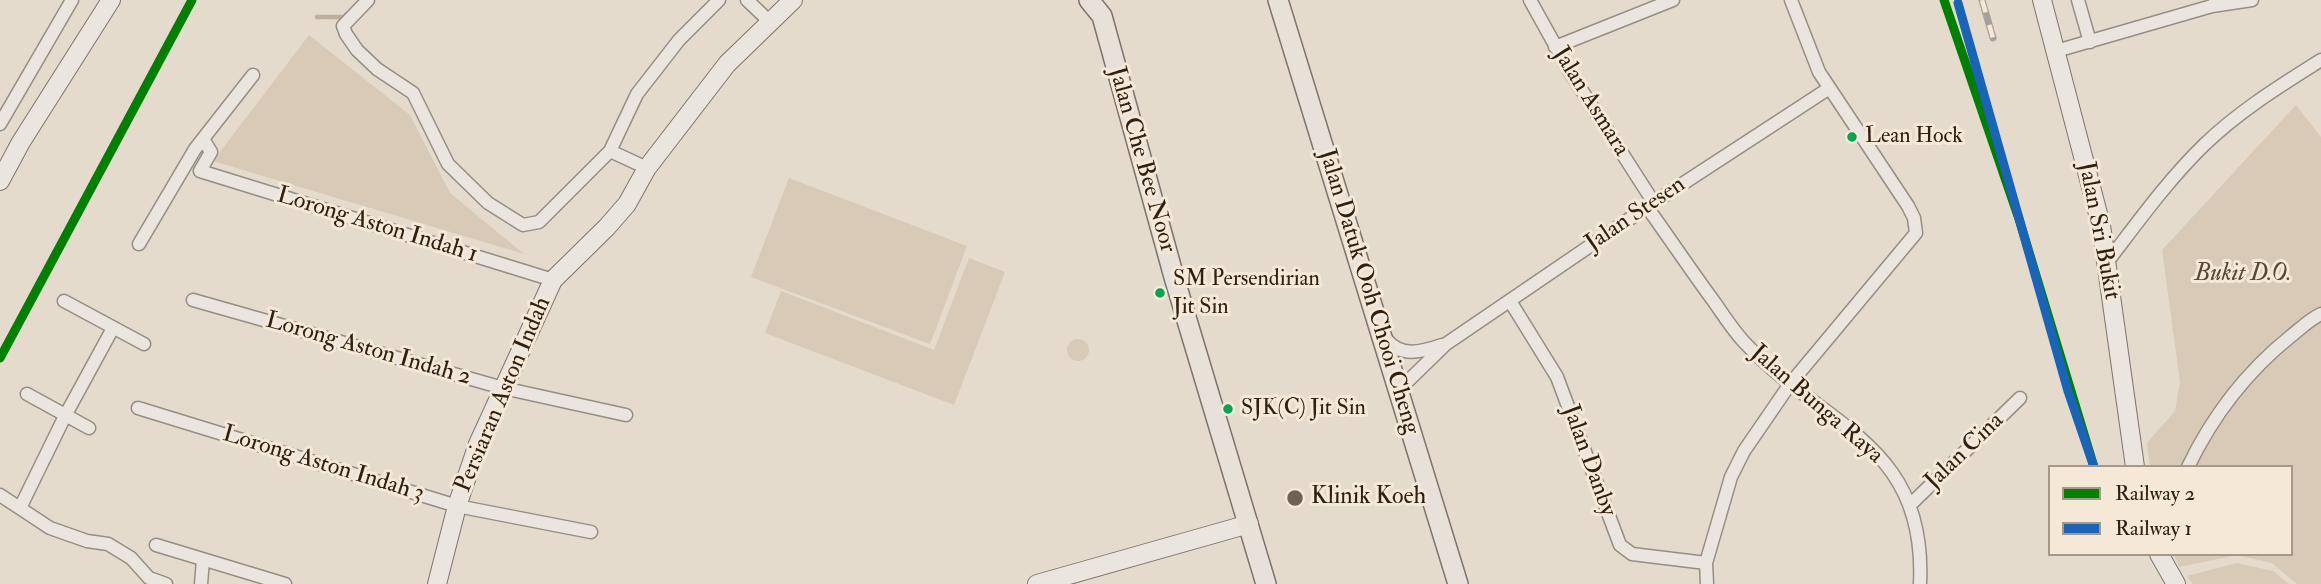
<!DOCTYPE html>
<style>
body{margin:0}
#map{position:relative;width:2321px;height:584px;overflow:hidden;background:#e4dbcc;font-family:"IM FELL Double Pica",serif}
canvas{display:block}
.legend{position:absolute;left:2048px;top:465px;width:245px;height:91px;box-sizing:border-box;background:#f5e8d7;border:2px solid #a59889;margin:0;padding:9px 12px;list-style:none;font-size:21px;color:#2e2114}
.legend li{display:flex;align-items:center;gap:14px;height:35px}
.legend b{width:35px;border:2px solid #a59889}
</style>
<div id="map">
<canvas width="2321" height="584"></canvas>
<ul class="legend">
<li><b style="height:9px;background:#008000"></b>Railway 2</li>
<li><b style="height:9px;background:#1964b7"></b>Railway 1</li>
</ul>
</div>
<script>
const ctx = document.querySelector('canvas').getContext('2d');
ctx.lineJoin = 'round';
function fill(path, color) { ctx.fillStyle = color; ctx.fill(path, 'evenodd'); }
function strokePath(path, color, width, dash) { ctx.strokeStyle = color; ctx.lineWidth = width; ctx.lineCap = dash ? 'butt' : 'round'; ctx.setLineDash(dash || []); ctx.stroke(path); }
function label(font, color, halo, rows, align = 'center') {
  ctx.font = font + ' "IM FELL Double Pica",serif'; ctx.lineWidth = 6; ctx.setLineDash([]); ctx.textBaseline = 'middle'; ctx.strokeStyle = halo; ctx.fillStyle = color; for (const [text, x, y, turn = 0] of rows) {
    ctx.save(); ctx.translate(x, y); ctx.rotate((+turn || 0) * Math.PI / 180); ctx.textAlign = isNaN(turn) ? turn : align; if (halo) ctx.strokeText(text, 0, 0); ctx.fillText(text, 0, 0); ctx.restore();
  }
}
fill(new Path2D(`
 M309,35L410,115L450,193L524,254L213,161Z
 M2296,105L2321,137V584H2297L2272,563L2237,555L2179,567L2174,554H2291V467H2150L2147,443L2175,411L2180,382L2162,250Z
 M789,178L967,246L930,344L751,277Z
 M969,258L1005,272L954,405L765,333L781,291L934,350Z
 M1067 350a11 11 0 1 1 22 0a11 11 0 1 1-22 0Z
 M2237,563L2273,571L2289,584H2193L2187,576Z`), '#d8cab6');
strokePath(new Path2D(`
 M317,17H344L347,14`), '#beaf9c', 4.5);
const street = new Path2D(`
 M368,0L343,26L346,34L357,50L377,69L413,93L448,164L488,203L523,225L539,222L610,151L637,94L679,40L719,0
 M747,0L770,22
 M1530,0L1570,72L1654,203
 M2078,0L2090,42
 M2212,6L2252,0
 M1555,47L1673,0
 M2056,51L2212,6L2217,0
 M0,124L72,0
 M203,139L211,152L200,171L553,280
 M610,151L647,168
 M1647,207C1670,239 1692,272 1715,303C1724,316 1733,330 1744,342C1823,427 1927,442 1920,584
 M139,244L195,149L253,75
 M2108,261C2138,222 2168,180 2204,145C2239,111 2280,86 2321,60
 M193,300L503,388L626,415
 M64,301L144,344
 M1510,301L1557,377L1620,545L1632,554L1706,563
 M1386,339C1401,358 1421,352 1442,345
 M27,394L89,428
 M1401,398L1402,390L1407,382L1446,344L1647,207L1828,89
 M138,408L457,506L591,532
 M2188,467C2213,415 2246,372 2291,336C2300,329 2310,319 2321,314
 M0,495L50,528L87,541L108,544L131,558L149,578L166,584
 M1910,505L2020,398
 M20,508L65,416L113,328
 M156,545L285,584
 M201,584L203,560
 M1707,584L1706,563L1731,477L1744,451L1790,384L1916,233L1914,218L1908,206L1819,72L1791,0`);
const secondary = new Path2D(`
 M2042,0L2101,225L2135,467
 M0,181L21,142L111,0
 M2159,554L2176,584
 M437,584L457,506L478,444L553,280L607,227L627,204L647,168L727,64L793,0
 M1037,584L1249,524`);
const primary = new Path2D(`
 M1089,0L1102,16L1174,277L1266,584
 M1278,0L1458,584`);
strokePath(street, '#958e84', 15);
strokePath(secondary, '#7c756b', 20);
strokePath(primary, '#7c756b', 22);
strokePath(street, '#eae5de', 12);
strokePath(secondary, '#eae5de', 18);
strokePath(primary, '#e7e1d9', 19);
const rail = new Path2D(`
 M1982,0L1993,38`);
strokePath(rail, '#a7a19b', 7);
strokePath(rail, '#f5e8d7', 4.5, [13]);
strokePath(new Path2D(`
 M1944,0L2019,219L2094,467
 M0,358L192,0`), '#008000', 9);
strokePath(new Path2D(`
 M1958,3L2068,391L2094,467`), '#1964b7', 9);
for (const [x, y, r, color] of [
 [1852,137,6,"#00a651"],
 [1160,293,6,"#00a651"],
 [1228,409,6,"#00a651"],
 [1295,498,9,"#6e6254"]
]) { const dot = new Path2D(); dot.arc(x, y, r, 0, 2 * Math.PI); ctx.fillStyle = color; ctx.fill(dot); strokePath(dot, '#f5e8d7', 2.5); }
label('22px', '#2e2114', '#f5e8d7', [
 ["Lean Hock",1865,137],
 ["SM Persendirian",1173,280],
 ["Jit Sin",1173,308],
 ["SJK(C) Jit Sin",1241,409]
], 'left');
label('24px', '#2e2114', '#f5e8d7', [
 ["Jalan Asmara",1590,102,58],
 ["Jalan Che Bee Noor",1141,160,74],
 ["Jalan Stesen",1636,215,-34],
 ["Lorong Aston Indah 1",377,226,17],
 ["Jalan Sri Bukit",2098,231,79],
 ["Jalan Datuk Ooh Chooi Cheng",1368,292,73],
 ["Lorong Aston Indah 2",368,350,16],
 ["Persiaran Aston Indah",504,395,-67],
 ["Jalan Bunga Raya",1816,405,41],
 ["Jalan Cina",1965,452,-44],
 ["Jalan Danby",1588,461,70],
 ["Lorong Aston Indah 3",323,465,17]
]);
label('italic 24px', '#564838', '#f5e8d7', [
 ["Bukit D.O.",2243,275]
]);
label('24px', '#2e2114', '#f5e8d7', [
 ["Klinik Koeh",1311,498]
], 'left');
</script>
